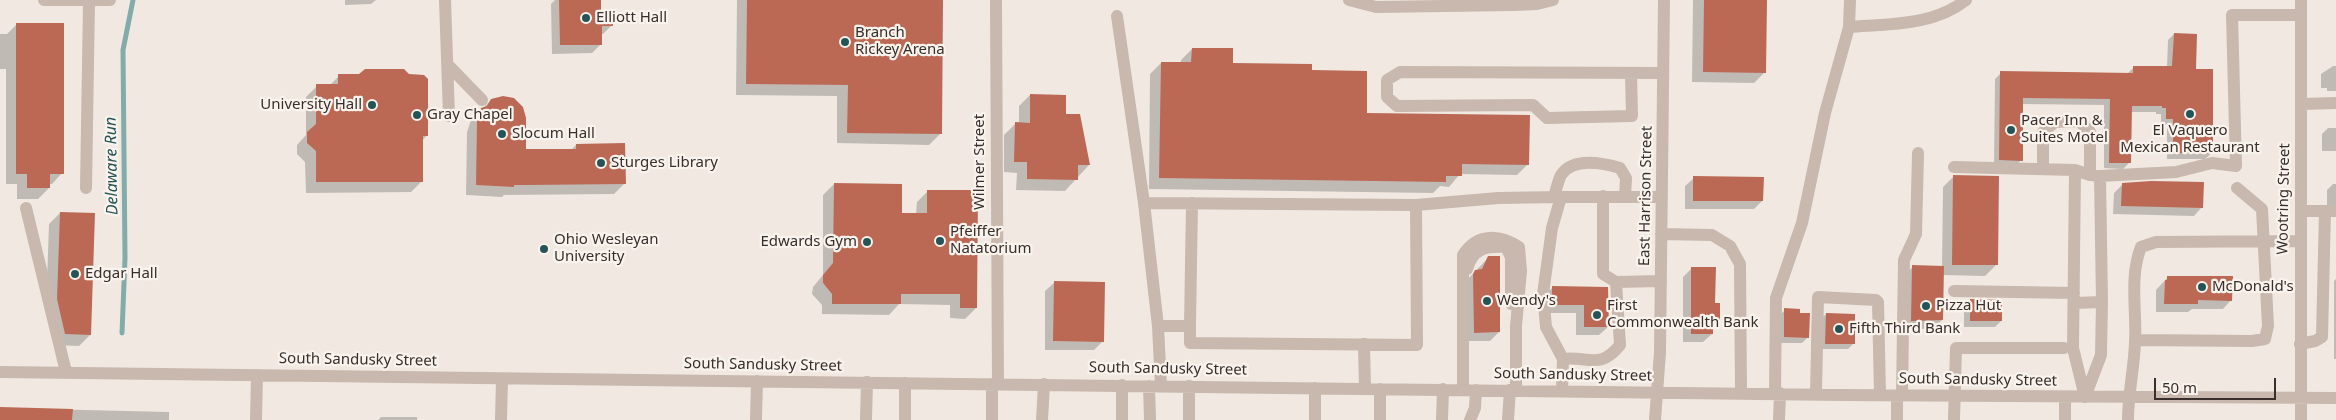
<!DOCTYPE html>
<style>
body{margin:0}
#map{position:relative;width:2336px;height:420px;overflow:hidden;background:#f1e9e1;font-family:"Noto Sans",sans-serif}
canvas{display:block}
.scale{position:absolute;left:2154px;top:378px;width:122px;height:22px;box-sizing:border-box;border:2px solid #382e2b;border-top:0;padding-left:6px;font-size:15px;line-height:18px;white-space:nowrap;color:#382e2b;-webkit-text-stroke:4px #f9f3ed;paint-order:stroke}
</style>
<div id="map">
<canvas width="2336" height="420"></canvas>
<div class="scale">50 m</div>
</div>
<script>
const ctx = document.querySelector('canvas').getContext('2d');
ctx.lineJoin = 'round';
function fill(path, color) { ctx.fillStyle = color; ctx.fill(path, 'evenodd'); }
function strokePath(path, color, width, dash) { ctx.strokeStyle = color; ctx.lineWidth = width; ctx.lineCap = dash ? 'butt' : 'round'; ctx.setLineDash(dash || []); ctx.stroke(path); }
function label(font, color, halo, rows, align = 'center') {
  ctx.font = font + ' "Noto Sans",sans-serif'; ctx.lineWidth = 4.5; ctx.setLineDash([]); ctx.textBaseline = 'middle'; ctx.strokeStyle = halo; ctx.fillStyle = color; for (const [text, x, y, turn = 0] of rows) {
    ctx.save(); ctx.translate(x, y); ctx.rotate((+turn || 0) * Math.PI / 180); ctx.textAlign = isNaN(turn) ? turn : align; if (halo) ctx.strokeText(text, 0, 0); ctx.fillText(text, 0, 0); ctx.restore();
  }
}
fill(new Path2D(`
 M345,0H376L371,4L345,5Z
 M555,0H600V12L612,25L603,34H601V44L592,53L552,54L551,4Z
 M737,0H942L940,134L929,145L837,143V96L736,95Z
 M1693,0H1766L1765,72L1754,83L1692,82Z
 M17,24L62,173L52,184H49V188L38,199H17V184H6V69H0V34H7Z
 M2174,34L2194,70L2212,153L2205,159H2167V125H2161V114H2156V112H2130V162L2123,169L2104,168V105L2022,104L2021,160L2015,166H1994L1995,79L2001,73L2127,74L2134,67H2167L2168,40Z
 M1192,49L1232,64L1311,72L1365,114L1528,164L1517,175L1460,174L1449,187L1440,186L1433,193L1149,189L1150,74L1161,63L1181,64V60Z
 M2333,66H2336V91H2327V88H2321V74Z
 M339,76L427,135L422,141V181L411,192L306,193L305,162L297,154V145L306,135V97L317,86H329Z
 M1030,95L1065,115L1079,116L1089,165L1065,191L1016,190L1017,173L1004,172V135L1015,124H1019V106Z
 M491,100L525,150H571L576,145L624,184L614,194L504,195L502,197L466,195L467,132L471,120Z
 M2328,128H2336V151H2322V134Z
 M1954,176L1996,265L1985,276L1942,275V320L1933,329H1903L1904,275L1913,267H1942L1943,187Z
 M1694,178L1762,201L1754,209H1685V186Z
 M834,184L901,214H916L917,202L928,191L976,308L965,319L950,318V305L899,304L889,315L822,314V305L812,294L813,287L823,275V195Z
 M2123,184L2202,207L2194,216L2113,214L2114,193Z
 M2333,184H2336V207H2327V190Z
 M60,213L90,335L79,346L54,345L46,310L49,224Z
 M1488,258L1499,332L1490,341H1466L1467,280Z
 M1692,268L1714,304L1719,320L1712,327V334L1703,342H1683V277Z
 M2168,277L2231,300L2223,309H2192L2188,312H2156V290Z
 M2336,279V359H2334V281Z
 M1054,283L1103,341L1094,350H1045V291Z
 M1553,287H1606L1608,327L1599,335H1576V313H1544V296Z
 M1970,301L2001,321L1995,327H1964V307Z
 M1785,310L1798,314L1808,337L1802,343H1778L1779,316Z
 M1826,314L1854,343L1848,349H1820V320Z
 M0,408L169,412V420H0Z
 M381,417H417V420H378Z`), '#0003');
strokePath(new Path2D(`
 M122,333L125,258L123,50L133,0`), '#82acab', 5);
fill(new Path2D(`
 M559,0H601V10H613V26H602V45H560Z
 M747,0H943L942,134L847,133L848,85L746,84Z
 M1704,0H1767L1766,73L1703,72Z
 M16,23H64V174H50V188H27V174H16Z
 M2174,33L2197,34L2196,69H2213V154L2173,153V119H2166V108H2162V106H2132L2131,163H2109L2110,99L2023,98V161L1999,160L2000,71L2133,73V66H2172Z
 M1192,48H1233V63L1312,64V70L1367,71V113L1530,115L1529,165L1462,164V176H1446V182L1159,178L1161,62H1191Z
 M365,69H404L409,74L424,75L428,79V136H423V182H316V151L307,143V132L316,124V84H338V74H359Z
 M1030,94L1066,95V114H1080L1090,165H1078V180L1027,179V162H1014L1015,122L1030,123Z
 M503,96L514,98L523,107L526,118V149H576V144L625,143L626,184L527,185H514V187L476,185L477,120L481,108L487,106L491,99Z
 M1953,175L1999,176L1998,265H1952Z
 M1693,176L1764,177L1763,201H1693Z
 M2151,181L2204,182L2203,208L2121,206L2122,183Z
 M834,183L902,184V213H927V190H978L977,308H960V294H901V304H832V294L823,283V275L833,263Z
 M60,212L95,213L91,335L65,334L57,299Z
 M1488,256H1500V332L1474,333L1473,274L1475,270L1482,269Z
 M1912,265L1944,266L1943,320L1911,321Z
 M1691,267H1716L1715,303H1720V321H1713V334H1691Z
 M2167,276H2233L2232,301L2198,300V304H2164L2165,280H2167Z
 M1054,281L1105,282L1104,342L1053,341Z
 M1552,286L1608,287L1609,327H1584V305H1552Z
 M1970,299L2002,300V321H1970Z
 M1784,308L1800,309V313H1810L1809,338L1784,337Z
 M1826,313L1855,314V344H1825Z
 M0,407L73,409L72,420H0Z`), '#bb6955');
strokePath(new Path2D(`
 M44,0H110
 M445,0L449,116
 M996,0L998,384
 M1349,0L1376,7L1514,5L1537,4L1553,0
 M1117,16L1144,203
 M1849,27L1850,0
 M449,66L482,100
 M1631,74L1632,116L1547,118L1533,105L1397,106L1387,97V80L1400,72L1663,73
 M2302,104L2336,103
 M1954,167L2075,170L2090,175L2100,176L2176,172L2212,163L2236,166L2232,15H2301
 M2043,169V132L2055,122L2079,121L2090,132V175
 M2075,170L2073,348L2085,397
 M86,188L89,1
 M1603,196V274L1616,282L1661,281
 M1554,197C1556,190 1558,181 1561,175C1573,157 1603,163 1620,168L1626,178L1625,197
 M26,208L66,372
 M2301,211H2336
 M1661,234L1712,235L1730,246L1740,264L1741,393
 M1467,269C1473,248 1486,246 1506,247L1511,257V304
 M1954,291L2074,293
 M2074,303L2102,302
 M1158,326H1190V343L1417,345L1416,205
 M1190,326L1192,203
 M2135,340L2252,341L2265,339L2268,326L2262,209L2237,188
 M1364,344L1365,389
 M2300,344L2315,341L2322,337L2325,211
 M1563,359C1589,356 1600,370 1620,345L1616,282
 M0,372L1840,395L2336,398
 M905,383V420
 M1149,386L1150,420
 M1161,386L1158,326L1144,203L1416,205L1498,198L1561,197
 M1189,386V420
 M1315,388V420
 M1463,390V255C1477,233 1499,234 1519,247L1521,271L1516,326V390
 M1562,391L1563,359L1546,327L1543,294L1552,228L1561,197H1662
 M1775,393L1776,298L1802,223L1825,113L1849,27C1889,24 1933,26 1966,0
 M1816,394L1818,297L1876,300L1878,302L1880,395
 M1902,395L1904,260L1916,234L1918,153
 M2085,397L2101,355L2102,302L2100,176
 M256,420L257,375
 M501,420L502,379
 M756,420L757,381
 M866,420L867,382
 M992,420V384
 M1042,420L1044,384
 M1122,420V385
 M1380,420V389
 M1442,420L1443,389
 M1470,420L1475,408L1476,390
 M1508,420L1510,390
 M1655,420L1660,352L1664,0
 M1779,420L1780,393
 M1897,420V395
 M1954,420L1956,348H2064
 M2065,420V397
 M2128,420C2128,394 2134,369 2135,343C2137,311 2129,277 2141,247L2156,242L2300,241
 M2301,420V0`), '#c8b8ad', 12);
for (const [x, y, r, color] of [
 [586,18,5,"#245455"],
 [845,42,5,"#245455"],
 [372,105,5,"#245455"],
 [2190,114,5,"#245455"],
 [417,115,5,"#245455"],
 [2011,130,5,"#245455"],
 [502,134,5,"#245455"],
 [601,163,5,"#245455"],
 [940,241,5,"#245455"],
 [867,242,5,"#245455"],
 [544,249,5,"#245455"],
 [75,274,5,"#245455"],
 [2202,287,5,"#245455"],
 [1487,301,5,"#245455"],
 [1926,306,5,"#245455"],
 [1597,315,5,"#245455"],
 [1839,329,5,"#245455"]
]) { const dot = new Path2D(); dot.arc(x, y, r, 0, 2 * Math.PI); ctx.fillStyle = color; ctx.fill(dot); strokePath(dot, '#f9f3ed', 2); }
label('15px', '#382e2b', '#f9f3ed', [
 ["Elliott Hall",596,18],
 ["Branch",855,33],
 ["Rickey Arena",855,50],
 ["University Hall",362,105,"right"],
 ["Gray Chapel",427,115],
 ["Pacer Inn &",2021,121],
 ["Suites Motel",2021,138],
 ["El Vaquero",2190,131,"center"],
 ["Mexican Restaurant",2190,148,"center"],
 ["Slocum Hall",512,134],
 ["Sturges Library",611,163],
 ["Pfeiffer",950,232],
 ["Natatorium",950,249],
 ["Ohio Wesleyan",554,240],
 ["University",554,257],
 ["Edwards Gym",857,242,"right"],
 ["Edgar Hall",85,274],
 ["McDonald's",2212,287],
 ["Wendy's",1497,301],
 ["First",1607,306],
 ["Commonwealth Bank",1607,323],
 ["Pizza Hut",1936,306],
 ["Fifth Third Bank",1849,329]
], 'left');
label('15px', '#382e2b', '#f9f3ed', [
 ["Wilmer Street",980,162,-90],
 ["East Harrison Street",1646,196,-89],
 ["Wootring Street",2284,199,-89],
 ["South Sandusky Street",358,360,1],
 ["South Sandusky Street",763,365,1],
 ["South Sandusky Street",1168,369,1],
 ["South Sandusky Street",1573,375,1],
 ["South Sandusky Street",1978,380,1]
]);
label('italic 16px', '#245455', '#f9f3ed', [
 ["Delaware Run",112,166,-91]
]);
</script>
